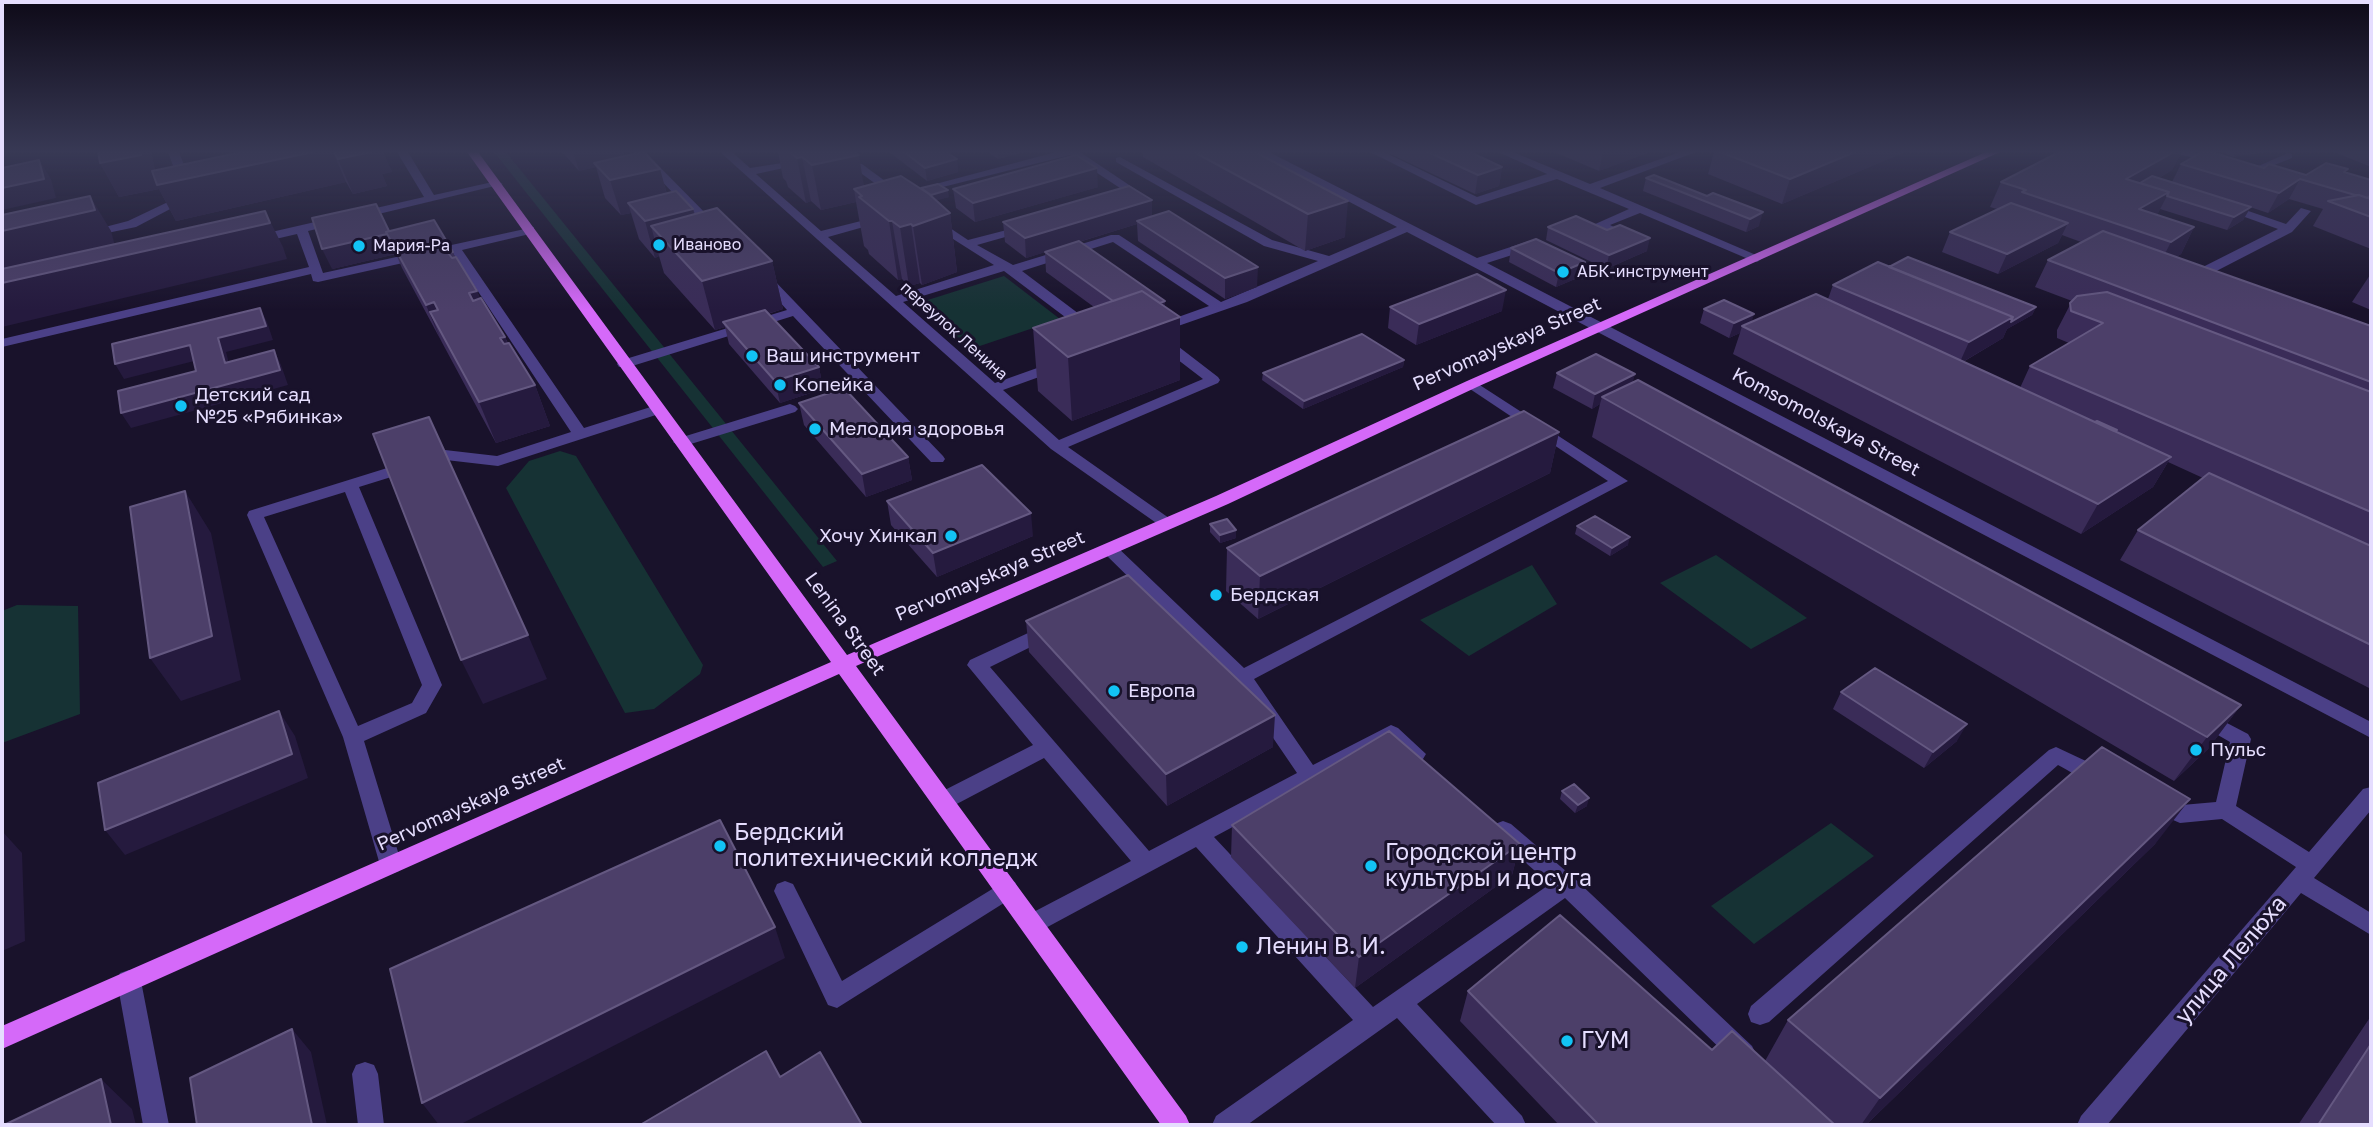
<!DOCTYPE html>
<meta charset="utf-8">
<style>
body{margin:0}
#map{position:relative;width:2373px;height:1127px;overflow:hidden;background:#19122b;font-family:"Golos Text",sans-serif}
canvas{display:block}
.frame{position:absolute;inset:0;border:4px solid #e5ddfe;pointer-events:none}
</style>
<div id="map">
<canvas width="2373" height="1127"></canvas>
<div class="frame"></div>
</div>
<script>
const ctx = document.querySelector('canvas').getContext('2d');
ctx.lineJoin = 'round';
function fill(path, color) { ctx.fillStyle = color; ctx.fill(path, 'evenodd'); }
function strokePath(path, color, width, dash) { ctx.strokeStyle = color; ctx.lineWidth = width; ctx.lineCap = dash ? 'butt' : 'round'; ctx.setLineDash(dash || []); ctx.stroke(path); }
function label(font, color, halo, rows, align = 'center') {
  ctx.font = font + ' "Golos Text",sans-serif'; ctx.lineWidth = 6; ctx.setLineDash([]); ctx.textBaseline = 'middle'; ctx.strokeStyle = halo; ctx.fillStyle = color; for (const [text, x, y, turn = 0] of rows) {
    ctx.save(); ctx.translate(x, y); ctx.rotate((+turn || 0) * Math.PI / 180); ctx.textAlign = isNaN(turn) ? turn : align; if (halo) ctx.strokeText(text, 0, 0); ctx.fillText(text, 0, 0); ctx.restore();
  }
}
fill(new Path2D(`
 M494,152H506L837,561L823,567Z
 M1004,276L1060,319L968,350L915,304Z
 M560,451L576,456L703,665L700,674L654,709L625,713L506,488L529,461Z
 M1716,555L1807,618L1751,649L1660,583Z
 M1532,565L1557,604L1469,656L1420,620Z
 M17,605L78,606L80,714L2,743V611Z
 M1831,823L1874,856L1754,944L1711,906Z`), '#163234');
fill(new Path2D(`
 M168,152H179L193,188L191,190L181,188Z
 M397,152H408L434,195L497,181L503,184L308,231L323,273L534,227V233L462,250L584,428L657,405L665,410L662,413L498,466L446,460L359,487L442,685L426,713L364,741L402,865L399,871L391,874L383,871L380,865L343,737L247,515L249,511L445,450L497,456L571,432L452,252L318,282L313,281L311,274L2,347V339L309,267L297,234L254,244L248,240L254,236L424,197ZM345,492L422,685L412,703L358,726L264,517Z
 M634,152H645L719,227V233H711Z
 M720,152H732L750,168L807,159V163L756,174L821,231L885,215V221L828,237L896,296L994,265L931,225L929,222L935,218L968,240L1030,224V230L977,245L1013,265L1111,235H1119L1221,302L1318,261L1264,246L1116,162V158L1120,157L1272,240L1329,256L1397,227L1255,152H1269L1477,258L1529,241H1537V247L1487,263L2371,722V738L1407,232L1247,302L1158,333L1151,329L1153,326L1209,306L1113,242L1022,271L1095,326V332H1085L1004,271L903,302L995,383L1054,362H1064V368L1003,390L1059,440L1203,379L1156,343V337H1166L1218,377L1220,380L1218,383L1068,447L1176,523L1174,527H1162L1051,449Z
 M1056,152H1080L1144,195L1127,199L1125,197L1129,194L1070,155L919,193L913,190Z
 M1370,152H1384L1477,197L1547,174L1498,152H1513L1590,184L1680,152H1696L1600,188L1763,258L1757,262L1753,261L1640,213L1610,225L1636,238L1626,241L1593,225L1629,209L1557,179L1476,205Z
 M2168,152H2192L2224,160L2218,163Z
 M2288,153L2292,154V158L2262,170L2256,167Z
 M838,160L862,164L904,195L894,197L855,169L834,165L832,163Z
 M189,192L193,193V197L136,227L88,237L82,233L128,221Z
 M2220,204H2228L2286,224L2301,208L2311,211L2292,232L2197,281H2187V275L2278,229L2220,208Z
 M765,275L770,276L943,456L945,459L943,462H931L793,316L629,367H619L617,364L619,361L787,310L759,279Z
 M1472,380L1628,481L1254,679L1313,765L1391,725L1398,728L1426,754L1423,759C1409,764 1400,752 1389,743L1214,837L1373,1007L1550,884L1495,836L1492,830L1495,824L1503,821L1511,824L1574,878L1752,1046L1756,1054L1752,1062L1743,1066L1734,1062L1565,898L1417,1004L1522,1116L1526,1125H1496L1397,1018L1247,1125H1212L1216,1116L1353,1020L1196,847L1040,931L1032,934L1024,931L1020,924L1024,917L1131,861L1044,758L951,807L943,809L935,807L932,801L935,795L1033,745L967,665L970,660L1041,627H1055L1057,631L1055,635L990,667L1149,851L1297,773L1235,682L1100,549L1109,544L1115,545L1244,668L1608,481L1467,387L1465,384Z
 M790,404L795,406L798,409L795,412L681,447L673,442L676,439Z
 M2204,711L2248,734L2251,739L2236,806L2309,852L2363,789L2371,787V810L2314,878L2371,913V935L2301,893L2107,1125H2077L2081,1116L2296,867L2222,819L2180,823L2150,810L2147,804L2150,798L2158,796L2182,805L2216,802L2230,742L2197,723L2194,718L2197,713Z
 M2056,747L2105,770L2108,776L2105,782C2090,787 2072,772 2058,765L1769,1022L1760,1025L1751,1022L1748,1014L1751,1006L2049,750Z
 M1007,880L1015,882L1018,889L1015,896L837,1008L828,1005L774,891L777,884L785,881L793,884L842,981Z
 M129,970L138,973L141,981L169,1125H143L117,981L120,973Z
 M365,1062L374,1065L378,1074L384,1125H358L352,1074L356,1065Z`), '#4b4087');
fill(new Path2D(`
 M467,152H478L847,655L1216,496L1467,381L1986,152H2000L1477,387L1228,504L856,666L1186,1116L1190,1125H1161L839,674L2,1049V1026L831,662Z`), '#d569f9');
fill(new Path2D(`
 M151,152L155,170L242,152H383L392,172L382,174L387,186L353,194L346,182L176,221L159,189L119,197L100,163Z
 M562,152H623L624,156L660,169L667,194L693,209L695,214L772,261L783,309L768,314L819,367L823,389L780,403L729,344L725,327L715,330L664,273L659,256L655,258L639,239L631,213L621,215L605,198L596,167L579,171Z
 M778,152H855L864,186L921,188L949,197L936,200L950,213L957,272L922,285L920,283L909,286L902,279L898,280L869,254L868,250L864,246L856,202L821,210L811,201L806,203L788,187L786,181L783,178Z
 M889,152H946L957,159L958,172L927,181Z
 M988,152H1024L998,159Z
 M1143,152H1255L1345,237L1305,251L1143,157Z
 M1386,152H1470L1502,167L1499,186L1475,194Z
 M1554,152H1650L1599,171Z
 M1714,152H1905L1782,204L1708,174Z
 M2059,152H2182L2172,170L2159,178L2172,182L2181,164L2264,168L2306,175L2346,173L2371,180V249L2313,226L2323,209L2289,199L2268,213L2250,207L2243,220L2227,230L2160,209L2157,215L2194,227L2181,254L2176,257L2371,326V689L2120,560L2138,530L2203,478L2168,462L2153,487L2081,534L1733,354L1740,333L1729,338L1700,323L1704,309L1752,321L1828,299L1833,285L1889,267L2036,307L2032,315L2007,329L2003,338L1963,362L2020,388L2030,366L2069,343L2057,338V330L2072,301L2035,287L2048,260L2081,242L2062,235L2058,243L1998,274L1942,252L1950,232L1997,209L1990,207L2001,182Z
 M2222,152H2264L2233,157Z
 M2334,152H2371V167Z
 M1646,178L1707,196L1713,193L1759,226L1746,232L1643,191Z
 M1098,187L975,222L956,208L953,189Z
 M1152,200V216L1257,287L1225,299L1138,241L1137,224L1079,242L1165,301V307L1180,317V380L1072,421L1038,391L1033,328L1094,307L1046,272L1045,252L1026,258L1005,242L1003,222Z
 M1548,227L1607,230L1647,251L1606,269L1546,240Z
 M389,231L453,252L455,257L477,291L480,299L505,337L508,343L535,385L550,426L496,443L402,268L396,254L332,269Z
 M1511,248L1585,262L1582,276L1556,287L1509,262Z
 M2370,275H2371V310L2352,302Z
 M1390,307L1502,311L1416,345L1388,328Z
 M1404,360L1403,367L1303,409L1262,380L1263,373Z
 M1557,373L1635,374L1632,382L2241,705L2208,749L2174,781L1592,437L1600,404L1592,409L1553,388Z
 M799,403L908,457L912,480L866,497L804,425Z
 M1559,432L1550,473L1258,619L1226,591L1227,548Z
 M887,501L1033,536L937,577L891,525Z
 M1210,524L1236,538L1220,543L1210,532Z
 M1577,526L1628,545L1610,556L1575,534Z
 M1026,621L1273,747L1167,806L1029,652Z
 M1841,692L1957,741L1924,768L1833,709Z
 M1562,791L1587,806L1575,813L1560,799Z
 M1232,825L1520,844L1512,875L1355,988L1231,857Z
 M2156,843L1866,1125H1559L1460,1021L1468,991L1712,1050L1765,1061L1788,1020Z
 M2371,1016V1125H2298Z`), '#3a2c58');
fill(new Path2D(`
 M2,152H5V157L2,158Z
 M141,152H151L159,185L313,152H333L346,182L176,221L159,189L119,197L100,163Z
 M370,152H383L392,172L382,174L387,186L353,194L338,159Z
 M573,152H623L626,160L594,163L596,167L579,171Z
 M998,152H1024L998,159Z
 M1603,152H1650L1599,171Z
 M1855,152H1905L1782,204L1790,179Z
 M2174,152H2182L2172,170L2142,188L2126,179Z
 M2236,152H2264L2233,157Z
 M859,155L866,200L854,189L856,202L821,210L812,165Z
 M802,157L811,201L806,203L797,158Z
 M957,159L958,172L927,181L925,168Z
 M39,160L51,179L56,198L2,210V188Z
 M1502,167L1499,186L1475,194L1478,175Z
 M1097,168L1098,187L975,222L973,203Z
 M660,169L669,203H628L631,213L621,215L610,180Z
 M2300,179L2289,199L2268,213L2279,193Z
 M948,190L949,197L928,203L927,196Z
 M2169,192L2156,217L2139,209Z
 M90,196L111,231L115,246L2,273V231Z
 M1152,200V219L1137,221V224L1026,258L1025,238Z
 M1348,201L1345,237L1305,251L1308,214Z
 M2251,207L2243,220L2227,230L2234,217Z
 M693,209L702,245L651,226L659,256L655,258L645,221Z
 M265,211L283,247L287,259L2,327V283Z
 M1763,212L1759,226L1746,232L1750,219Z
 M950,213L957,272L922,285L913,226Z
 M889,221H892L902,279L898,280Z
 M2068,223L2058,243L1998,274L2007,254Z
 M911,224L920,283L909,286L900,227Z
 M2194,227L2181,254L2157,269L2171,242Z
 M387,234L396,254L332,269L322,249Z
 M1650,238L1647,251L1606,269L1609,255Z
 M772,261L783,309L727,326L723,322L725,327L715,330L702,281Z
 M1585,262L1582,276L1556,287L1559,273Z
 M1258,267L1257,287L1225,299V278Z
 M1506,290L1502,311L1416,345L1419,324Z
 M477,291L492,329L469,293Z
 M1165,301V322L1180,317V380L1072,421L1068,357L1129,313Z
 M434,302L450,341L430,312L442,343L426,305Z
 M2036,307L2032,315L2007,329L2003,338L1959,364L1969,342L2013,317Z
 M260,308L267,322L273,340L226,352L233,378L225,363L218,338Z
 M1754,314L1750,328L1742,326L1740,333L1729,338L1734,323Z
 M505,337L520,376L500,338Z
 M190,345L198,360L124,379L115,364Z
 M274,350L281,365L288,385L131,428L121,413Z
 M1404,360L1403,367L1303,409L1304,401Z
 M819,367L823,389L780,403L775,381Z
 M1635,374L1631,389L1602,397L1600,404L1592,409L1595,394Z
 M535,385L550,426L496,443L479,402Z
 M1559,432L1550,473L1258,619L1260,576Z
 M908,457L912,480L866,497L862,474Z
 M2171,457L2153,487L2081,534L2098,504Z
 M185,491L211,533L241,680L181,701L150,658Z
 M1031,513L1033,536L937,577L933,553Z
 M1236,530V538L1220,543V535Z
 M1630,537L1628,545L1610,556L1612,548Z
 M528,635L547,679L483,704L461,660Z
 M2241,705L2208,749L2174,781L2207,737Z
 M279,711L295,736L308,778L125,855L105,830Z
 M1275,715L1273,747L1167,806L1166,774Z
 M1967,724L1957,741L1924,768L1933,752Z
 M1589,798L1587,806L1575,813L1578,805Z
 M2190,799L2156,843L1866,1125H1861L1880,1098Z
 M2,831L22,853L25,941L2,951Z
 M1520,844L1512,875L1355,988L1359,957Z
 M775,927L785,958L459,1125H439L422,1103Z
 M292,1029L311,1052L327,1125H312Z
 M101,1079L132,1109L136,1125H111Z`), '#251a3e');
const building = new Path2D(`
 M98,152H141V155L100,163Z
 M242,152H313L157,185L152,171Z
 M334,152H371L338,159Z
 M642,152H644L660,169L610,180L594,163Z
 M790,152H855L859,155L812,165L802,157L797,158Z
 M904,152H946L957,159L925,168Z
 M1194,152H1255L1348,201L1308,214Z
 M1428,152H1470L1502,167L1478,175Z
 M1720,152H1855L1790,179Z
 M2059,152H2174L2126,179L2169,192L2139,209L2194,227L2171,242L2022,192L2026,190L2001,182Z
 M2202,152H2211L2264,168L2269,164L2306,175L2326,163L2348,169L2344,172L2371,180V195L2367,198L2359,195H2355L2300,179L2279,193L2181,164Z
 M1076,155L1097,168L973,203L953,189Z
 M39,160L44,179L2,188V168Z
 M1654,175L1707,196L1713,193L1763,212L1750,219L1646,178Z
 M901,176L929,194L950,213L913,226L911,224L900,227L892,221H889L859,197L862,196L854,189Z
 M2152,176L2251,207L2234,217L2167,196L2169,192L2140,183Z
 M938,184L948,190L931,195L921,188Z
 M1129,186L1152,200L1025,238L1003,222Z
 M676,191L693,209L645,221L628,203Z
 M2359,195L2371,199V217L2328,201Z
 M90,196L95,210L2,231V215Z
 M2011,203L2068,223L2007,254L1950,232Z
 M376,204L389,231L386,232L387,234L322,249L312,218Z
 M717,208L772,261L702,281L651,226Z
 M265,211L270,223L2,283V269Z
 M1169,211L1258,267L1225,278L1137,221Z
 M1576,216L1607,230L1620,225L1650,238L1609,255L1548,227Z
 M434,220L453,252L448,253L452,258L456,257L477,291L469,293L473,301L481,298L505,337L500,338L504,344L509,343L535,385L479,402L430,312L438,310L434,302L426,305L386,232Z
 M2103,231L2371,326V382L2048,260Z
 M1536,239L1585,262L1559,273L1511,248Z
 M1079,241L1165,301L1160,303L1142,291L1113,301L1045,252Z
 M1908,257L2036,307L2011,322L2013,317L1889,267Z
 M1878,262L2013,317L1969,342L1833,285Z
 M1477,274L1506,290L1419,324L1390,307Z
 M1142,291L1180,317L1068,357L1033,328Z
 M2107,292L2371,392V512L2030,366L2103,323L2071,311L2070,303L2077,296Z
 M1816,294L2171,457L2098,504L1742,326Z
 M1724,300L1754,314L1734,323L1704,309Z
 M260,308L266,326L218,338L225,363L274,350L280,370L121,413L118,391L196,371L190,345L115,364L112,344Z
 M765,310L819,367L775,381L723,322Z
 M1362,334L1404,360L1304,401L1263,373Z
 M1596,354L1635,374L1595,394L1557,373Z
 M1638,380L2241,705L2207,737L1602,397Z
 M844,388L908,457L862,474L799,403Z
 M1524,411L1559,432L1260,576L1227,548Z
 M429,417L528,635L461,660L373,434Z
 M2097,421L2117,430L2114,431L2095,422Z
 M982,465L1031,513L933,553L887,501Z
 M2209,473L2371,546V645L2138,530Z
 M185,491L212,636L150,658L130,507Z
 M1595,516L1630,537L1612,548L1577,526Z
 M1227,519L1236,530L1220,535L1210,524Z
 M1128,575L1275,715L1166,774L1026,621Z
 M1875,668L1967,724L1933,752L1841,692Z
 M279,711L292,754L105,830L98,783Z
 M1389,731L1520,844L1359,957L1232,825Z
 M2102,747L2190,799L1880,1098L1788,1020Z
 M1574,784L1589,798L1578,805L1562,791Z
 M720,820L775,927L422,1103L390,969Z
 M1560,915L1712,1050L1732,1031L1835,1125H1599L1468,991Z
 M292,1029L312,1125H197L190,1078Z
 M2371,1044V1125H2318Z
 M766,1051L780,1077L820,1052L862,1125H640Z
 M101,1079L111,1125H4Z`);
fill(building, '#4c3f69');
strokePath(building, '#645881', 2);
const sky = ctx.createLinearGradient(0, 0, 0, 310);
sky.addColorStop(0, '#0e0a18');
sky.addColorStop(0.49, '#383955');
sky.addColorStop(1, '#38395500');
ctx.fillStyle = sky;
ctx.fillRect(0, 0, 2373, 310);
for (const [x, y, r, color] of [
 [659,245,7,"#12c3f5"],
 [359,246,7,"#12c3f5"],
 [1563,272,7,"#12c3f5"],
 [752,356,7,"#12c3f5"],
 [780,385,7,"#12c3f5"],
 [181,406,7,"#12c3f5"],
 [815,429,7,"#12c3f5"],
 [951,536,7,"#12c3f5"],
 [1216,595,7,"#12c3f5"],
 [1114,691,7,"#12c3f5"],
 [2196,750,7,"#12c3f5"],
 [720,846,7,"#12c3f5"],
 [1371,866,7,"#12c3f5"],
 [1242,947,7,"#12c3f5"],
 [1567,1041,7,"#12c3f5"]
]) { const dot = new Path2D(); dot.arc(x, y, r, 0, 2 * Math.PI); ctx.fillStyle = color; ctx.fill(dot); strokePath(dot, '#19122b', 2.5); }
label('16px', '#e5ddfe', '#19122b', [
 ["Иваново",673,245],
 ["Мария-Ра",373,246],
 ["АБК-инструмент",1577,272]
], 'left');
label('16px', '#e5ddfe', '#19122b', [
 ["переулок Ленина",954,331,42]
]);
label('19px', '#e5ddfe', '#19122b', [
 ["Pervomayskaya Street",1507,344,-24],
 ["Komsomolskaya Street",1826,422,28],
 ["Pervomayskaya Street",990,576,-23],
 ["Lenina Street",845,624,54],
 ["Pervomayskaya Street",471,804,-24]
]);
label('19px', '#e5ddfe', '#19122b', [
 ["Ваш инструмент",766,356],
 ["Копейка",794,385],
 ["Детский сад",195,395],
 ["№25 «Рябинка»",195,417],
 ["Мелодия здоровья",829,429],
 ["Хочу Хинкал",937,536,"right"],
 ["Бердская",1230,595],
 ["Европа",1128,691],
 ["Пульс",2210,750]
], 'left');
label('23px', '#e5ddfe', '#19122b', [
 ["Бердский",734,833],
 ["политехнический колледж",734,859],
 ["Городской центр",1385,853],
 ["культуры и досуга",1385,879],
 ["Ленин В. И.",1256,947],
 ["ГУМ",1581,1041]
], 'left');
label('23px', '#e5ddfe', '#19122b', [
 ["улица Лелюха",2231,960,-50]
]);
</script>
